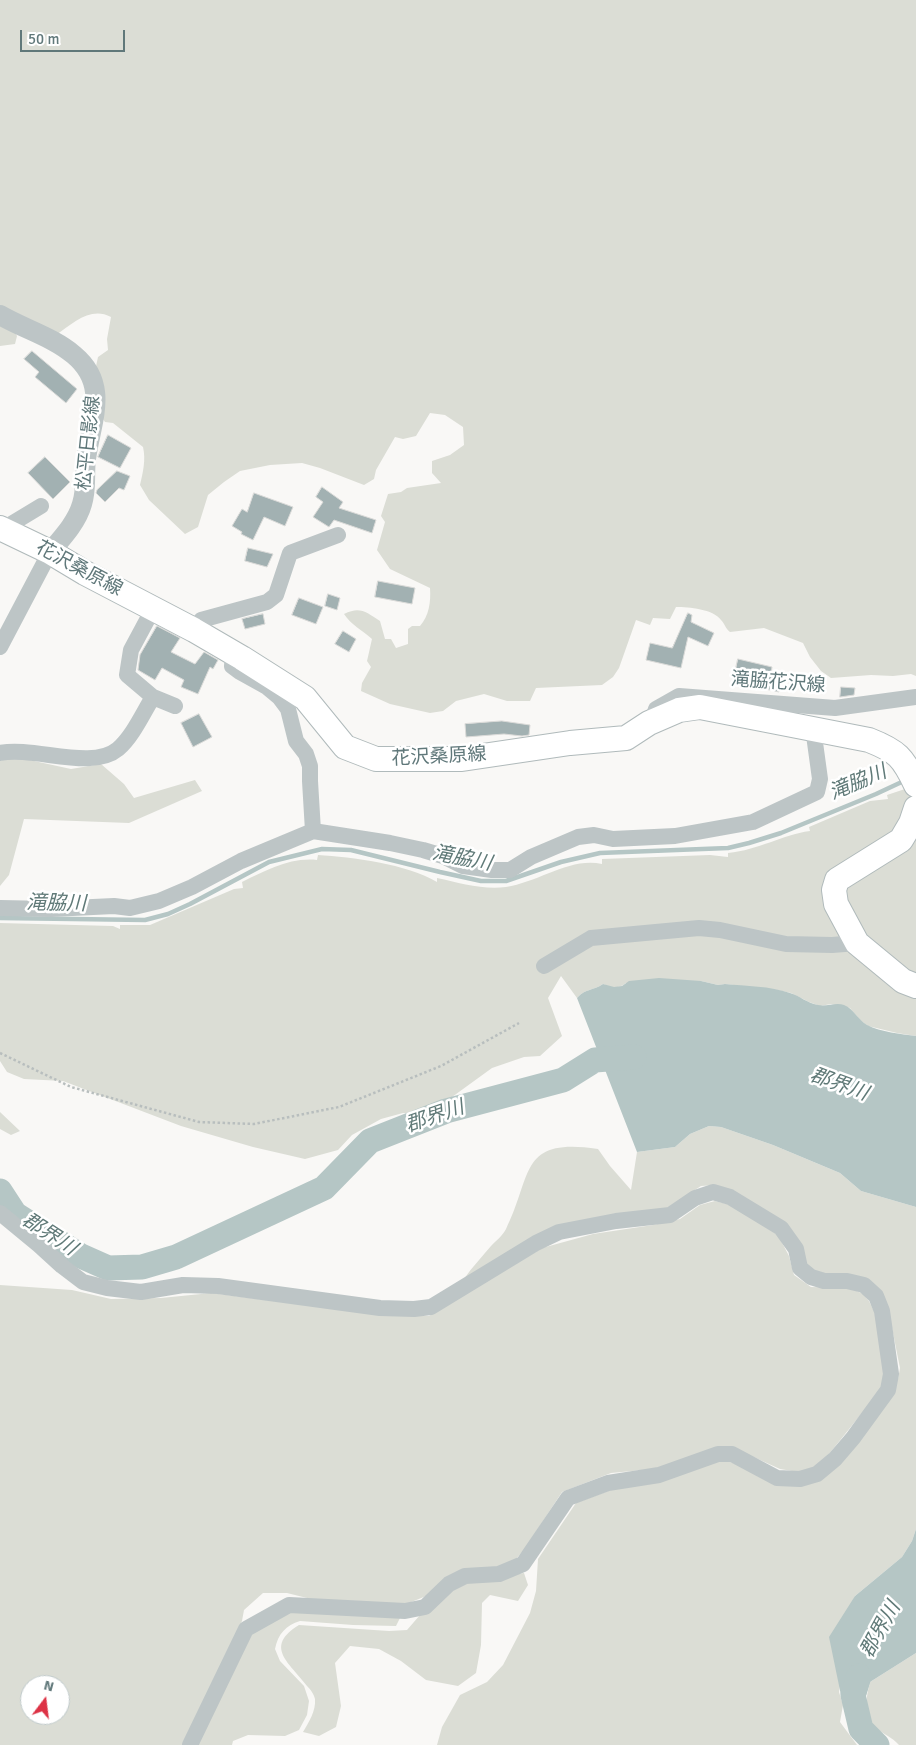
<!DOCTYPE html>
<meta charset="utf-8">
<style>
body{margin:0}
#map{position:relative;width:916px;height:1745px;overflow:hidden;background:#f9f8f6;font-family:Signika,sans-serif}
canvas{display:block}
.north{position:absolute;left:20px;top:1675px;width:50px;height:50px;box-sizing:border-box;background:#fff;border:1px solid #bfc9ca;border-radius:50%;rotate:15deg;font-size:14px;font-weight:700;line-height:20px;text-align:center;color:#60787a}
.north::after{content:'';display:block;margin:auto;width:18px;height:22px;background:#dd3245;clip-path:polygon(50% 0,100% 100%,50% 72%,0 100%)}
.scale{position:absolute;left:20px;top:30px;width:105px;height:22px;box-sizing:border-box;border:2px solid #60787a;border-top:0;padding-left:6px;font-size:15px;line-height:18px;white-space:nowrap;color:#60787a;-webkit-text-stroke:4px #fff;paint-order:stroke}
</style>
<div id="map">
<canvas width="916" height="1745"></canvas>
<div class="north">N</div>
<div class="scale">50 m</div>
</div>
<script>
const ctx = document.querySelector('canvas').getContext('2d');
ctx.lineJoin = 'round';
function fill(path, color) { ctx.fillStyle = color; ctx.fill(path, 'evenodd'); }
function strokePath(path, color, width, dash) { ctx.strokeStyle = color; ctx.lineWidth = width; ctx.lineCap = dash ? 'butt' : 'round'; ctx.setLineDash(dash || []); ctx.stroke(path); }
function label(font, color, halo, rows, align = 'center') {
  ctx.font = font + ' Signika,"Noto Sans JP",sans-serif'; ctx.lineWidth = 5; ctx.setLineDash([]); ctx.textBaseline = 'middle'; ctx.strokeStyle = halo; ctx.fillStyle = color; for (const [text, x, y, turn = 0] of rows) {
    ctx.save(); ctx.translate(x, y); ctx.rotate((+turn || 0) * Math.PI / 180); ctx.textAlign = isNaN(turn) ? turn : align; if (halo) ctx.strokeText(text, 0, 0); ctx.fillText(text, 0, 0); ctx.restore();
  }
}
fill(new Path2D(`
 M0,0H916V676L911,674L893,676L871,675L831,678L821,671L810,657L803,643L764,628L730,632C725,628 725,624 721,620C713,609 689,607 676,607L670,619L653,618L650,625L636,620L619,668L613,677L602,685L536,688L530,701H507L484,694L456,701L443,711L430,713L390,704L361,691L362,683L371,667L367,661C369,653 370,647 372,639C362,630 351,625 344,614C360,606 366,612 380,621L385,639H391L396,648L408,644V629L412,626H420C429,616 431,602 430,588L390,569L377,550L385,522L381,516L388,494L401,492L407,488L441,483L432,473V461L450,455L464,445L463,427L445,415L430,413L416,436L403,439L395,437L376,470L374,479L364,485L320,468L302,463L270,465L240,471L224,482L208,495L198,527L185,534L149,500L140,485C143,472 146,460 143,447L113,423L105,422L103,419L95,371L98,357L108,350L107,339L111,317C91,306 73,323 56,335L0,308Z
 M0,322L14,330L17,336L15,344L0,346Z
 M11,756L71,769L101,764L124,784L134,798L195,780L202,791L129,823L24,819L9,875L0,886V761Z
 M908,788L911,798L900,828L825,894L916,992V1036L897,1033L868,1026L860,1020L850,1008L831,1004L820,1006L809,1002L791,993L777,990L725,984L718,985L701,981L626,983C619,989 611,988 603,984C593,991 586,988 577,998L561,976L548,998L562,1036L540,1056L524,1057L492,1068L441,1105L417,1114L403,1113L381,1119L352,1135L338,1150L305,1159L253,1147L181,1126L63,1081L24,1079L7,1072L0,1061V923L113,926L120,929V925H150L234,889L243,888L242,882C265,871 290,857 317,860L318,855C352,857 407,864 437,882V878C460,883 483,890 506,887C539,882 570,857 602,864V859L710,855L728,857V853C759,850 781,835 810,831L809,827L870,801L888,799L887,795Z
 M916,831V979L864,938L842,896L849,881Z
 M0,1112L20,1131L11,1135L0,1129Z
 M709,1126L721,1127L773,1145L840,1173L861,1191L916,1207V1529L912,1541L902,1557L855,1596L839,1692L843,1705L840,1722L857,1745H437L442,1727L460,1695L487,1682L503,1665L530,1613L536,1591L538,1559L576,1503L619,1487L721,1459L804,1486L898,1379L900,1368L887,1303L832,1275L815,1271L807,1264L793,1234L715,1185L701,1186L664,1210L590,1219L464,1279C472,1267 482,1257 491,1246C496,1241 503,1235 506,1229C533,1175 518,1137 598,1149L610,1166L631,1190L637,1152L675,1147L690,1134Z
 M715,1201L731,1205L778,1235L789,1256L794,1275L811,1287L845,1288L855,1290L863,1294L869,1301L875,1313L885,1368L882,1388L825,1459L814,1468L798,1472L780,1469L736,1449L664,1468L611,1473L562,1492L524,1550L515,1560L404,1605L315,1600L287,1593H263L244,1610L242,1621L183,1745H0V1285L72,1290L111,1299L161,1298L211,1293L375,1314L429,1316L542,1248L593,1234L653,1225L680,1219L700,1205ZM30,1685H60V1715H30Z
 M524,1573L528,1585L518,1601L490,1595L482,1603L481,1645L476,1673L458,1686L426,1680L401,1661L379,1649L350,1646L335,1663L341,1706L336,1727L319,1736L303,1732C309,1722 316,1711 315,1699C314,1694 310,1689 307,1686C290,1663 263,1647 299,1625L389,1631L407,1630L420,1615L462,1581Z
 M289,1612L400,1618L396,1626L353,1625L300,1621C286,1625 278,1634 275,1649L280,1661L304,1686L309,1701L307,1715L299,1730L285,1736L248,1735L233,1741L232,1745H198L249,1635Z
 M916,1653V1745H899C892,1737 883,1734 876,1728C863,1716 866,1697 870,1682Z`), '#dbddd5');
fill(new Path2D(`
 M659,978L701,981L718,985L725,984C746,986 770,986 790,993C800,996 807,1003 818,1005C826,1007 836,1002 844,1005C854,1009 858,1020 867,1025C881,1032 901,1034 916,1036V1207L861,1191L840,1173L773,1145L721,1127L709,1126L690,1134L675,1147L637,1152L577,998C586,988 593,991 603,984L614,987L622,986L629,981Z
 M916,1529V1653L870,1682L866,1696V1712L843,1705L829,1637L855,1596L902,1557L912,1541Z`), '#b5c6c5');
strokePath(new Path2D(`
 M0,918L145,920L168,914L190,904L269,862L322,849L351,850L440,872L481,881H506L561,862L600,853L728,848L749,843L781,833L876,794L906,780`), '#b5c6c5', 4.5);
strokePath(new Path2D(`
 M0,1191L15,1214L81,1256L108,1268L142,1267L176,1257L324,1188L370,1141L446,1111L563,1080L595,1060L634,1057
 M859,1676L853,1695L861,1729L877,1745`), '#b5c6c5', 25);
const building = new Path2D(`
 M32,351L77,389L66,403L35,377L39,372L24,359Z
 M108,435L131,448L120,468L98,457Z
 M45,457L70,482L53,499L28,473Z
 M117,471L130,476L124,490L119,488L105,502L96,493L97,490Z
 M322,487L343,502L339,508L376,520L372,533L334,520L329,527L313,517L323,502L316,497Z
 M254,493L293,507L285,526L264,517L253,540L241,534L242,532L232,526L242,509L247,512Z
 M248,548L273,554L267,567L245,561Z
 M378,581L415,588L412,604L375,597Z
 M328,594L340,598L337,610L325,606Z
 M299,598L323,607L316,624L292,615Z
 M688,613L692,615L691,622L714,633L708,646L688,637L681,668L646,660L650,643L672,648Z
 M263,614L265,624L245,629L242,619Z
 M157,626L180,638L171,652L195,664L204,652L218,660L213,669L210,667L198,694L181,687L184,680L162,668L155,680L138,670L140,655Z
 M343,631L356,639L349,652L335,644Z
 M738,659L772,667L771,674L783,677L779,692L733,682Z
 M841,687L855,688L854,695L840,697Z
 M199,714L212,737L193,747L181,723Z
 M502,721L530,725L529,735L522,736L504,734L466,737L465,724Z`);
fill(building, '#a2b1b2');
strokePath(building, '#dadad8', 1);
const secondary = new Path2D(`
 M0,528L50,552L85,573L194,630L242,658L305,698L345,747L376,759H462L570,743L626,738L649,723L679,710L700,707L869,740C897,751 903,757 916,785
 M916,808L911,823L901,840L837,880L834,890L836,904L857,943L903,981L916,986`);
strokePath(secondary, '#b0babb', 26);
strokePath(new Path2D(`
 M0,1053L71,1087L199,1122L254,1124L339,1107L441,1066L519,1023`), '#b8bebe', 2.5, [2.5, 2.5]);
strokePath(new Path2D(`
 M3,529L41,506
 M153,609L131,650L127,675L153,697L175,706
 M194,630L201,620L267,602L276,595L290,553L338,535
 M0,647L50,552
 M233,654L232,666L240,672L267,687L279,697L288,709L296,741L306,754L310,766V781L313,831L390,843L423,850L443,856L463,866L492,870H510L531,857L578,837L594,835L613,839L675,836L753,822L817,792L820,779L813,728
 M655,712L656,709L679,696L835,708L916,697
 M0,753C34,746 92,771 118,749C133,736 143,713 153,697
 M0,908L51,909L114,906L130,908L159,901L192,887L241,861L313,831
 M544,966L591,938L699,928L720,930L786,944L832,945L857,943
 M0,1213L39,1245L62,1266L83,1282L107,1288L141,1292L183,1285L218,1286L380,1308L414,1309L431,1307L536,1243L559,1232L616,1221L670,1215L695,1198L713,1192L730,1197L781,1228L796,1249L800,1268L811,1277L824,1281H847L864,1285L876,1296L882,1311L891,1374L888,1390L853,1438L835,1459L817,1474L800,1479L777,1478L732,1454H718L659,1475L608,1483L568,1498L523,1564L499,1574L465,1576L449,1584L425,1607L405,1611L289,1605L246,1629L190,1745`), '#bdc5c6', 16);
strokePath(new Path2D(`
 M0,315C24,329 53,337 74,355C110,385 91,421 86,459C84,474 87,489 82,504C77,522 62,538 50,552`), '#bdc5c6', 20);
strokePath(secondary, '#fff', 24);
label('19px', '#60787a', '#fff', [
 ["松平日影線",89,443,-84],
 ["花沢桑原線",79,569,28],
 ["滝脇花沢線",778,683,4],
 ["花沢桑原線",439,757,-3]
]);
label('italic 20px', '#607a78', '#fff', [
 ["滝脇川",858,783,-23],
 ["滝脇川",462,859,11],
 ["滝脇川",56,904,1],
 ["郡界川",839,1085,20],
 ["郡界川",435,1117,-19],
 ["郡界川",49,1235,33],
 ["郡界川",881,1630,-61]
]);
</script>
